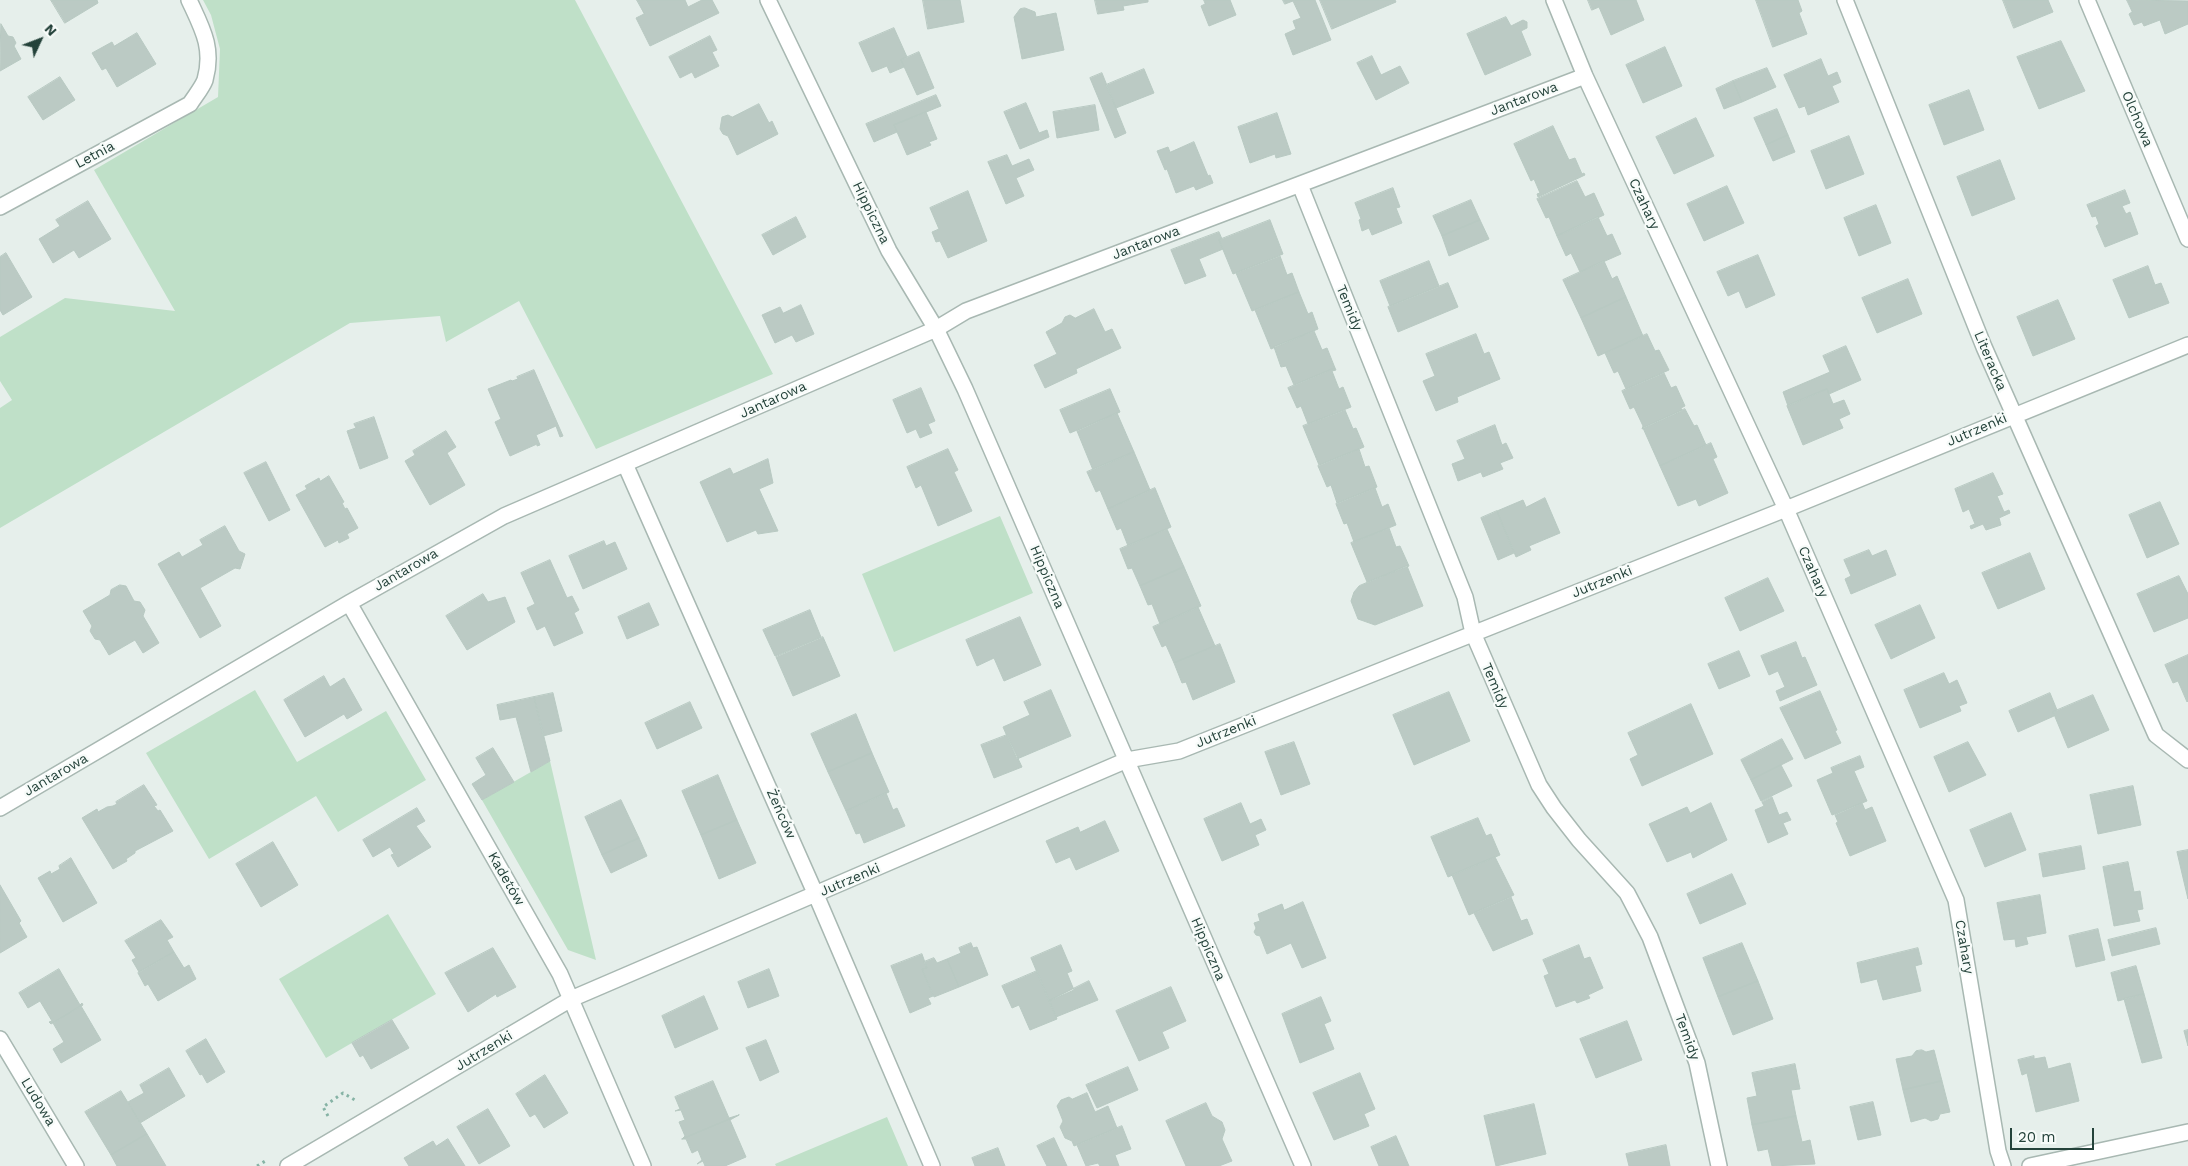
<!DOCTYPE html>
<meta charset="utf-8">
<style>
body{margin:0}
#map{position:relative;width:2188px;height:1166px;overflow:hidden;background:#e6efeb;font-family:"Work Sans",sans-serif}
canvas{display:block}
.north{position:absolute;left:15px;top:15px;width:50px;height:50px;-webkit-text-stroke:4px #f7fbf9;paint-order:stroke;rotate:47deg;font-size:14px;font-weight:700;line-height:20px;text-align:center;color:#24423a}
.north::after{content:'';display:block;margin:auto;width:18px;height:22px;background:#24423a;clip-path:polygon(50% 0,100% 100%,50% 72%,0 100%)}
.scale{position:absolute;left:2010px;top:1128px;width:84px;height:22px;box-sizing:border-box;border:2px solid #24423a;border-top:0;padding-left:6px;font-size:15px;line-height:18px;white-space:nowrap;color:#24423a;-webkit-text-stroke:4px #f7fbf9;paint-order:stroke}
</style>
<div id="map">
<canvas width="2188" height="1166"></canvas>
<div class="north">N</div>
<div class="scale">20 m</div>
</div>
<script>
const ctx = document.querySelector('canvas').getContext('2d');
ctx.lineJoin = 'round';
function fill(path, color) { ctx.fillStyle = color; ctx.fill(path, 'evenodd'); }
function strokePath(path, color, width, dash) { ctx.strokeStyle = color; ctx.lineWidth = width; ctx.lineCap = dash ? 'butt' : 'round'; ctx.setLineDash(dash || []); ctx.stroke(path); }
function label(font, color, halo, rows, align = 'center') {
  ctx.font = font + ' "Work Sans",sans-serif'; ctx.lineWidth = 4.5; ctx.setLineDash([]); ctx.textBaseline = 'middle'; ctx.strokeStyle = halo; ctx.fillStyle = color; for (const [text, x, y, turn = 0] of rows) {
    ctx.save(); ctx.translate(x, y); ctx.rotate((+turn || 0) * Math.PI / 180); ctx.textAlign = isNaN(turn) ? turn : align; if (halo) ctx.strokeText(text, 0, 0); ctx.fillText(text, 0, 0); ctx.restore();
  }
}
fill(new Path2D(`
 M203,0H575L773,374L596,449L519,301L446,342L440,316L350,323L0,528V408L12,400L0,381V337L65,298L175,311L94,170L218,97L220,49L211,15Z
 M1000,516L1033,593L894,652L862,574Z
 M255,690L297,762L386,711L426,780L338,832L316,796L209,859L146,753Z
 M550,761L596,960L568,950L482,800Z
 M388,914L436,994L326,1058L279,979Z
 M887,1117L908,1166H776L775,1164Z`), '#bfe0c8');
const building = new Path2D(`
 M51,0H97L98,3L65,23Z
 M637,0H685L688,7L702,0H712L719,13L650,46L636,18L644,14Z
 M923,0H960L964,22L928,29Z
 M1095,0H1148V2L1123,6L1124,10L1098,14Z
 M1204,0H1230L1236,15L1209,26L1201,6L1205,4Z
 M1283,0H1315L1331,40L1293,55L1285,34L1296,29L1293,21L1301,18L1293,1L1285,4Z
 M1320,0H1395L1396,2L1332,29Z
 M1588,0H1636L1644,20L1611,35L1599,7L1592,10Z
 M1756,0H1798L1802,11L1799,13L1807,34L1773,47Z
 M2003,0H2048L2053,12L2014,28Z
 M2127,0L2188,1V24L2165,34L2160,20L2144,26L2142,22L2134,25L2129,14L2132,12Z
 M1025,8L1035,12L1036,17L1056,13L1064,50L1022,59L1014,17L1020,9Z
 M1506,17L1511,26L1523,20L1527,22V28L1521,31L1531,55L1485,75L1467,34Z
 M1,24L8,36L13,37L16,43L14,46L21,59L0,71Z
 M894,28L907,57L901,60L904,67L890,73L887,66L872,72L859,43Z
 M137,33L156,64L117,87L106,68L102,70L92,53L112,42L114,46Z
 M710,36L717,50L712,52L719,66L695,78L692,72L680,78L669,57Z
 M2061,41L2085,91L2039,109L2017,57Z
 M1665,47L1682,86L1643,103L1626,65Z
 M919,52L934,88L917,95L901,60Z
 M1372,56L1381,75L1400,66L1409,83L1376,100L1357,63Z
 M1821,59L1828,76L1837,72L1841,82L1832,86L1839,102L1808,115L1805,106L1799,108L1784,75Z
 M1767,68L1776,87L1742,102L1733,81Z
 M1144,69L1154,93L1116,108L1106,85Z
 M1102,73L1126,133L1115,138L1090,78Z
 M60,77L75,100L43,120L28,97Z
 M1733,81L1742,102L1724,109L1716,89Z
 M1969,90L1984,130L1944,145L1929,105Z
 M936,95L941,106L894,125L897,132L874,142L866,124Z
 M1026,103L1039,133L1047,130L1049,137L1020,149L1004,112Z
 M759,104L769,123L772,121L778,134L737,155L728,136L723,134L720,129L722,117L728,115L732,117Z
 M1095,105L1099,130L1057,138L1053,112Z
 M1777,109L1788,135L1766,145L1754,118Z
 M926,112L937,139L929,142L931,145L907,155L894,125Z
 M1277,113L1291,154L1276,158L1275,154L1250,163L1238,127Z
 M1696,118L1714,156L1674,174L1656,137Z
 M1553,126L1569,160L1575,158L1582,174L1584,173L1585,175L1538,197L1537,194L1540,193L1534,179L1531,181L1514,144Z
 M1788,135L1795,152L1773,161L1766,145Z
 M1849,136L1864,174L1826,189L1811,151Z
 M1194,142L1208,176L1210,175L1213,183L1196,190L1194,186L1176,193L1167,169L1165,170L1157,151L1168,147L1170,152Z
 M1007,155L1012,166L1029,159L1034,170L1016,178L1024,196L1006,204L988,162Z
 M2000,160L2015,199L1972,216L1957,177Z
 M1577,181L1585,197L1594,193L1604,215L1557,236L1549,217L1546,218L1537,199Z
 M1727,186L1744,223L1704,241L1687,204Z
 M1393,188L1400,207L1396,208L1402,223L1372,235L1369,228L1362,231L1359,220L1361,219L1355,203Z
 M2125,190L2130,203L2122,206L2126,214L2130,212L2138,234L2105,247L2096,226L2099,224L2096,216L2092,217L2087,205Z
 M968,191L987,241L948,258L940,241L936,242L932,232L939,229L930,208Z
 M1471,200L1480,220L1442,236L1433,216Z
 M88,201L111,239L79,258L74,250L53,263L39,239L60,226L56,220Z
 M1876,205L1891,243L1859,256L1844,218Z
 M796,217L806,237L773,255L762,235Z
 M1598,217L1607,236L1612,234L1621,254L1580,272L1571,253L1566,256L1557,236Z
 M1270,220L1283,254L1233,274L1219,240Z
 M1480,220L1489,239L1449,256L1442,236Z
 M1219,232L1222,239L1219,240L1223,249L1199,259L1206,276L1185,284L1171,250Z
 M6,253L32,297L3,315L0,310V257Z
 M1758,255L1775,295L1746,308L1739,291L1728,296L1717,272Z
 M1280,256L1287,275L1292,273L1299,292L1252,311L1236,273Z
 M1429,261L1439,286L1390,306L1380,281Z
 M1604,261L1612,279L1617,276L1626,297L1581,318L1563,280Z
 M2148,266L2155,285L2161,283L2169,303L2129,318L2113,280Z
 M1908,279L1922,314L1877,333L1862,298Z
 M1448,283L1458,307L1398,332L1388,307Z
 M1299,292L1308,314L1312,312L1318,329L1271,349L1255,310Z
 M1626,297L1643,336L1598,356L1581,318Z
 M2058,300L2075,339L2033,356L2017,317Z
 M801,305L814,334L796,342L792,335L775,343L762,315L780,307L783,313Z
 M1094,309L1105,332L1112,329L1121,348L1076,369L1077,373L1045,388L1034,365L1057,354L1046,332L1062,323L1065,317L1070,315L1075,318Z
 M1314,331L1322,350L1327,348L1335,368L1294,385L1286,366L1281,367L1274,347Z
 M1476,334L1484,354L1489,352L1500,379L1457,397L1458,402L1436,411L1423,381L1435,376L1426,354Z
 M1647,334L1655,351L1659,350L1669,370L1626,389L1618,371L1614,373L1605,353Z
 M1846,346L1861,380L1829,394L1827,389L1788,406L1783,392L1830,372L1823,356Z
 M1335,368L1336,370L1332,371L1339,389L1343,387L1351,407L1308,424L1301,406L1297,408L1288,388Z
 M534,370L563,436L560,437L556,426L536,435L540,445L537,446V444L510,456L495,422L501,419L488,389L511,380L512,381L518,379L517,377Z
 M1664,373L1671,388L1676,386L1685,406L1681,408L1682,411L1642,429L1643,426L1634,407L1630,409L1622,391Z
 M921,388L935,421L928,424L932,433L920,438L916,429L907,433L893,400Z
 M1110,389L1120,412L1070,433L1060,410Z
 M1827,389L1833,404L1844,400L1850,414L1839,419L1843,428L1803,445L1787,406Z
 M1685,409L1694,426L1697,425L1706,445L1660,466L1643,428Z
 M1345,410L1353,429L1356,428L1364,447L1319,465L1303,426Z
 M1117,413L1134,452L1093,470L1077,431Z
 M374,417L388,458L360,469L347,431L356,428L354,424Z
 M1495,425L1502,445L1506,443L1513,458L1500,463L1503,469L1483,477L1481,472L1458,481L1452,464L1465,459L1457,441Z
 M446,431L456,447L447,453L465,485L430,505L405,461L415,455L413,451Z
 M1711,443L1717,457L1713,459L1728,493L1699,506L1696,499L1678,506L1660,466Z
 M948,449L958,470L954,472L972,511L938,526L921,485L916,488L907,467Z
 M1359,449L1365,467L1369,466L1377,487L1337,503L1331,485L1327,487L1318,466Z
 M1134,452L1150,490L1108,509L1100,490L1096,492L1087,472Z
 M768,459L773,483L759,489L778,531L758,534L756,530L727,542L700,482L730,468L733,474Z
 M266,462L290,510L269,521L244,473Z
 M1993,473L2003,494L1997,496L2004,512L2009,510L2010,513L1999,518L2001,525L1986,530L1983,524L1971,529L1970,526L1975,524L1969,509L1963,512L1955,489Z
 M329,476L344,502L342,503L345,509L347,508L358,528L347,534L349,538L339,543L338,540L325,547L296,495L307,489L305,486L319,478L320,481Z
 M1155,488L1171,527L1128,546L1121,528L1117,530L1108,509Z
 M1375,488L1382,507L1388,504L1396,525L1354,542L1347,523L1344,524L1336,504Z
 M1545,498L1560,533L1529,546L1531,550L1516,557L1497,511L1523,500L1526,507Z
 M2160,502L2179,544L2147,558L2129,515Z
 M1497,511L1514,553L1498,560L1481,518Z
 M225,526L239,551L245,554L240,569L235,568L200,588L221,626L200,638L158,564L179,552L182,557L203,545L200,540Z
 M1389,528L1396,547L1400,546L1409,566L1367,582L1351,543Z
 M1167,529L1184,567L1140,586L1132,568L1128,569L1120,549Z
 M604,541L606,546L615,542L627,569L583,589L569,556Z
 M1869,550L1872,556L1886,550L1896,575L1851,594L1845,579L1851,576L1844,560Z
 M2030,553L2045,589L1998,609L1982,573Z
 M550,560L567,598L572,596L579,610L574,613L583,633L554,646L545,626L537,630L527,608L535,604L521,573Z
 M1407,566L1423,606L1375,625L1358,619L1351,601L1354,592L1359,586Z
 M1184,567L1201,606L1160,624L1152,604L1148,605L1140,586Z
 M2179,576L2188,594V618L2154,632L2137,594Z
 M1768,578L1784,611L1740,631L1725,598Z
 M120,585L126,586L134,601L140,602L145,610L143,616L159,643L143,653L135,640L109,655L100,640L95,639L90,631L92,626L83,611L110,595L111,590Z
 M483,594L488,602L505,597L515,622L467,650L446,616Z
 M649,603L659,625L627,639L618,617Z
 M1920,605L1935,638L1891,659L1875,625Z
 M1198,607L1215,646L1174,663L1166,645L1162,647L1153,627Z
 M810,610L821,637L775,656L763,630Z
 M1020,617L1041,665L1004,681L994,658L977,666L966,640Z
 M823,637L840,676L793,696L776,657Z
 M1796,642L1802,658L1805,657L1817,685L1780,701L1776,691L1785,687L1778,671L1769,675L1761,656Z
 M1220,644L1235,682L1193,700L1186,682L1182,683L1174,663Z
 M1739,651L1750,676L1719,689L1708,664Z
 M2188,655V701L2187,702L2178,681L2173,683L2165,665Z
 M1944,673L1949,684L1957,680L1967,703L1959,706L1961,711L1920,728L1904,690Z
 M324,676L330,687L344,678L362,710L347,719L344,714L305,737L284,700Z
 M1051,690L1071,736L1017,759L1003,727L1030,715L1024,702Z
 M1820,691L1837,730L1835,731L1841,743L1805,759L1780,708Z
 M1449,692L1470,741L1414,765L1393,715Z
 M553,693L562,731L543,736L534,697Z
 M2050,693L2057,710L2053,712L2054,716L2018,732L2009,711Z
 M2093,695L2109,730L2068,748L2053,712Z
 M534,697L550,761L531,772L516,717L500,720L497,705Z
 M690,702L702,728L657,749L645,723Z
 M1691,704L1713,754L1642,786L1630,759L1638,755L1628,733Z
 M856,714L872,753L828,772L811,734Z
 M1007,735L1022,767L994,778L981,745Z
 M1782,739L1793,759L1751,780L1741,760Z
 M1294,742L1310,784L1281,795L1265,752Z
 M1968,742L1986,775L1949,792L1934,757Z
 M493,748L514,782L482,800L472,784L486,775L476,758Z
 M872,753L889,792L846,811L828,772Z
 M1860,756L1864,767L1854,771L1867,801L1832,815L1817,780L1833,773L1831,768Z
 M1781,765L1792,786L1761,801L1751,780Z
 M718,775L737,820L701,835L682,791Z
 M144,785L157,805L154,806L158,811L160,810L173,831L135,851V853L126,859L127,861L113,869L82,818L97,809L98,812L107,807L113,806L117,804L116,802Z
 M2133,786L2141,825L2098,834L2090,795Z
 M886,793L893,810L897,808L905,826L864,843L860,833L856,834L846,811Z
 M1772,797L1779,815L1787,812L1791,820L1783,823L1788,834L1768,843L1755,810L1764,806L1762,802Z
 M621,800L639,838L602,855L585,817Z
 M1241,803L1250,824L1261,819L1266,830L1255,835L1259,845L1222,861L1204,819Z
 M1711,803L1727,840L1693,858L1691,852L1667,862L1649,824L1687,807L1690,813Z
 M1862,803L1865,810L1872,807L1886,841L1850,856L1836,823L1838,822L1835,815Z
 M417,808L425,821L416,826L431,847L398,867L391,855L394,854L390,847L373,857L363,840Z
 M2011,813L2026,850L1985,867L1970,830Z
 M1478,818L1486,836L1491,834L1500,855L1448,877L1431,837Z
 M737,820L756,863L719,879L701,835Z
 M1105,821L1119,851L1076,870L1070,857L1056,863L1046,841L1078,827L1080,832Z
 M639,838L647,856L611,873L602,855Z
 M273,842L298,885L261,907L236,864Z
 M2081,846L2085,869L2043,877L2039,854Z
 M2188,850V899L2177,852Z
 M1495,857L1514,895L1469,915L1452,875Z
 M71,858L97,903L63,922L38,878L50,871L51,874L60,869L59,866Z
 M2128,862L2134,892L2140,891L2143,909L2137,910L2140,921L2114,926L2103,867Z
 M1732,874L1746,904L1700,924L1687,894Z
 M0,885L21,921L19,923L27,937L0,953Z
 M2040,895L2046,933L2026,937L2028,944L2016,947L2015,939L2004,940L1997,903Z
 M1511,897L1521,921L1527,919L1533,934L1493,951L1474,913Z
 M1303,902L1326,958L1302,968L1291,943L1267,954L1260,936L1256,935L1254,932L1256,928L1254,923L1260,921L1258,914L1282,904L1284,910Z
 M161,920L173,937L167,940L174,952L139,972L132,960L136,958L125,941Z
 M2156,928L2160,944L2112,956L2108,940Z
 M2098,929L2105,960L2076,967L2069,936Z
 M971,943L973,948L977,947L988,975L959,987L947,959L961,953L959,948Z
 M1742,943L1758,981L1718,997L1703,958Z
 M1061,945L1072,971L1067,973L1074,990L1049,1001L1031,958Z
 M1579,945L1584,959L1590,957L1603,988L1588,995L1590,998L1577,1003L1575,1000L1556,1007L1544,976L1549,974L1543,960Z
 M493,948L516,987L497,997L496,994L468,1012L445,973Z
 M1918,948L1922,964L1915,966L1921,991L1883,1000L1877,979L1861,983L1857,963Z
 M174,952L184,968L189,965L196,979L158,1001L148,984L145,986L138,973Z
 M922,954L927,968L922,969L933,996L928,998L931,1004L910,1013L891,966Z
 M934,958L937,963L947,959L959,987L934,997L922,969L927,968L924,962Z
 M2136,966L2144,994L2118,1001L2111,973Z
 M59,969L80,1005L82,1003L83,1005L51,1024L49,1022L52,1021L40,1001L28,1008L19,993Z
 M769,969L779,996L748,1008L738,982Z
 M1037,971L1057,1019L1030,1030L1019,1005L1012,1008L1002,986Z
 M1089,981L1098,1000L1056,1017L1049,1001Z
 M1758,981L1773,1019L1733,1035L1718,997Z
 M1171,987L1186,1021L1162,1032L1169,1048L1139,1061L1116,1011Z
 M2144,994L2162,1058L2142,1063L2124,999Z
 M704,996L718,1029L675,1048L662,1016Z
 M1321,997L1331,1021L1324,1024L1334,1049L1300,1063L1282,1014Z
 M81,1006L101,1040L61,1063L53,1049L64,1042L53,1023Z
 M392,1020L409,1048L371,1069L363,1055L360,1057L352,1043Z
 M1627,1021L1642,1060L1596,1078L1580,1039Z
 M2188,1030V1046L2184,1031Z
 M206,1039L225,1072L207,1083L202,1074L200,1075L186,1051Z
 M766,1040L779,1072L760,1081L746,1048Z
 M1922,1050L1926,1052L1934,1050L1942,1081L1903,1090L1896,1059L1912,1056L1916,1051Z
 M2034,1056V1059L2045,1057L2048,1069L2070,1063L2079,1101L2036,1112L2027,1073L2022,1075L2018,1060Z
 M1795,1064L1800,1089L1791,1090L1796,1116L1752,1125L1747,1098L1757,1096L1752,1073Z
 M1128,1067L1138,1090L1097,1108L1086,1085Z
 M169,1068L185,1096L140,1123L128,1102L144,1093L140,1085Z
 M1360,1073L1375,1109L1364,1114L1369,1126L1334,1140L1313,1093Z
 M545,1075L568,1113L544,1128L535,1114L530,1117L516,1094Z
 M713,1081L729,1118L739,1115L682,1139L685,1136L679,1122L685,1120L681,1110L675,1111L680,1109L675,1097Z
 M1942,1081L1950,1112L1940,1114L1938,1119L1931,1121L1925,1118L1911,1122L1903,1090Z
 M121,1091L147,1134L111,1155L85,1112Z
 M1087,1093L1095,1112L1108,1106L1117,1128L1074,1146L1072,1141L1065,1138L1060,1127L1063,1121L1057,1106L1061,1100L1069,1097L1072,1099Z
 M1873,1102L1881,1135L1858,1140L1850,1107Z
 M1206,1103L1212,1116L1222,1122L1225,1130L1222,1139L1232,1161L1219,1166H1186L1166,1121Z
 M1534,1104L1546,1154L1496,1166L1484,1116Z
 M488,1109L510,1146L479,1164L457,1127Z
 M739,1115L730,1120L746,1157L725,1166H705L703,1161L697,1164L702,1160L698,1150L692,1153L686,1139H682Z
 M1796,1116L1802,1142L1810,1140L1815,1164L1772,1166L1768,1149L1758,1151L1752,1125Z
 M1122,1126L1131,1149L1115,1155L1119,1166H1100L1098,1163L1086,1166L1077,1145Z
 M147,1134L166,1166H117L111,1155Z
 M1396,1136L1409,1166H1379L1371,1147Z
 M1054,1138L1067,1166H1047L1037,1146Z
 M448,1139L465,1166H409L404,1158L433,1141L436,1146Z
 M1666,1145L1670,1166H1629L1626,1154Z
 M998,1148L1005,1166H975L972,1158Z`);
fill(building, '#bbcac4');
strokePath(building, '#b8c9c2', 1);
const minor = new Path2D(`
 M768,0L889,251L936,329L965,389L1303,1166
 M1554,0L1585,76L1786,509L1956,900L1998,1151L2003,1166
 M1845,0L1984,347L2156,735L2188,760
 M2087,0L2188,239
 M1300,185L1465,597L1473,633L1539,785L1554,808L1579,840L1627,893L1650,937L1697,1063L1719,1166
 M0,207L190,104C195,96 202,88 205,80C214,48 202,28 189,0
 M625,464L816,895L932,1166
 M349,603L560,974L643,1166
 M0,808L349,603L504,516L936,329L966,311L1585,76
 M0,1039L76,1166
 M288,1166L571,999L1127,760L1179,751L1786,509L2188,345
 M2030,1166L2188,1132`);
strokePath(minor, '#a8b8b2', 18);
strokePath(new Path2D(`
 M328,1116L323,1107L343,1093L355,1100
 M257,1166L267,1160`), '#86b3a5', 3, [2.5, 4]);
strokePath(minor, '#fff', 15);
label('14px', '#24423a', '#f7fbf9', [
 ["Jantarowa",1524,99,-21],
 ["Olchowa",2137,119,67],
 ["Letnia",95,155,-28],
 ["Czahary",1644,204,65],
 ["Hippiczna",871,213,64],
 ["Jantarowa",1146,243,-21],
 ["Temidy",1349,308,68],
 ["Literacka",1990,361,67],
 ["Jantarowa",773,400,-24],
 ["Jutrzenki",1977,430,-23],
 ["Jantarowa",406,570,-30],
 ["Czahary",1813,572,66],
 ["Hippiczna",1047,577,67],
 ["Jutrzenki",1602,582,-22],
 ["Temidy",1495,686,67],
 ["Jutrzenki",1226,732,-22],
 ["Jantarowa",56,775,-30],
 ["Żeńców",781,814,66],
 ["Kadetów",506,879,60],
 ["Jutrzenki",850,880,-23],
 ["Czahary",1964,947,80],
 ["Hippiczna",1208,949,67],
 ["Temidy",1687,1037,70],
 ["Jutrzenki",484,1051,-31],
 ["Ludowa",38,1102,59]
]);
</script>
